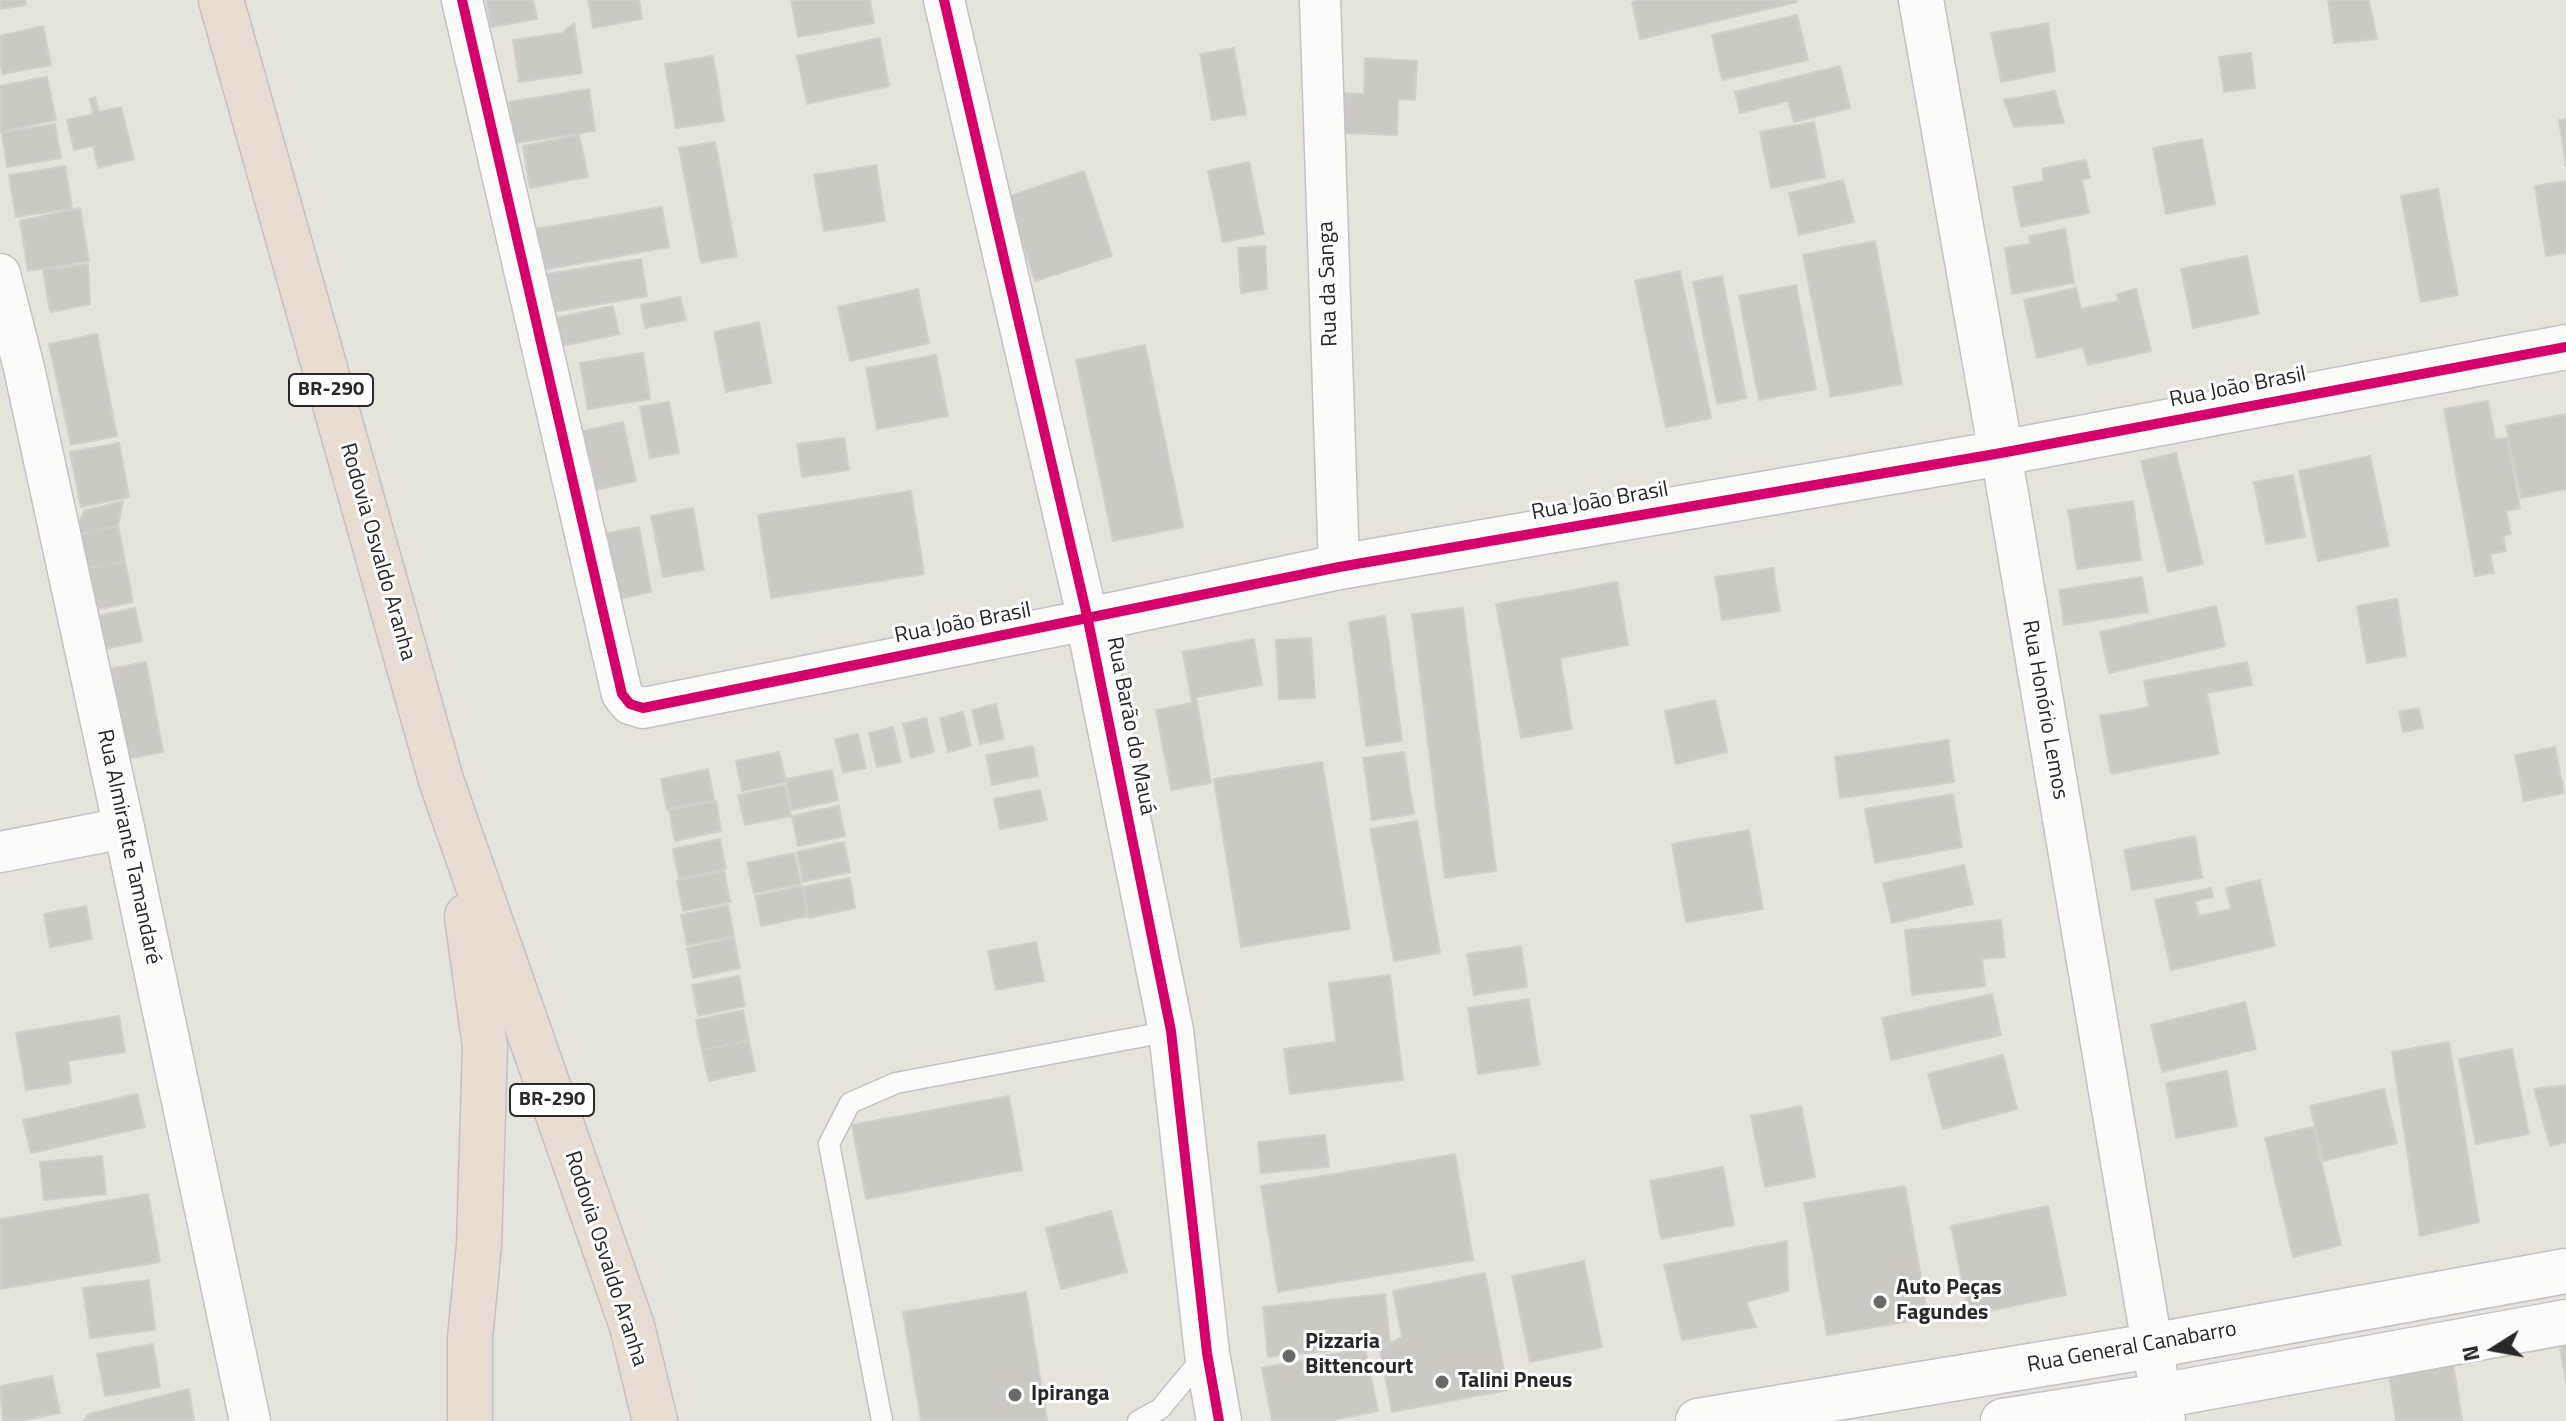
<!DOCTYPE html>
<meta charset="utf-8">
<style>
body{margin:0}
#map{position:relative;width:2566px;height:1421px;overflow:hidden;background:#e6e3dd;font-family:"Titillium Web",sans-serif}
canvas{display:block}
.north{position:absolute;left:2454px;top:1309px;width:80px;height:80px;-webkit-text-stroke:6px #fff;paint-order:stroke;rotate:259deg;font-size:22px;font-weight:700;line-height:32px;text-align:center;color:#282828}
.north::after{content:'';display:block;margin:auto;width:28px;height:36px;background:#282828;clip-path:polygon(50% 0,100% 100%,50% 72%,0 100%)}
</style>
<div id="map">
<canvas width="2566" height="1421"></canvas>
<div class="north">N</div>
</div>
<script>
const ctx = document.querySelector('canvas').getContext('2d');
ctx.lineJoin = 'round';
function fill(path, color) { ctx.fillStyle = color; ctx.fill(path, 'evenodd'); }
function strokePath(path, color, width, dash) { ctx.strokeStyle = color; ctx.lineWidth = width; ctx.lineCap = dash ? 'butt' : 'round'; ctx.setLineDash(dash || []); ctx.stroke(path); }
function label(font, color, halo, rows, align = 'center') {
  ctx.font = font + ' "Titillium Web",sans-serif'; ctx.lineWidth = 6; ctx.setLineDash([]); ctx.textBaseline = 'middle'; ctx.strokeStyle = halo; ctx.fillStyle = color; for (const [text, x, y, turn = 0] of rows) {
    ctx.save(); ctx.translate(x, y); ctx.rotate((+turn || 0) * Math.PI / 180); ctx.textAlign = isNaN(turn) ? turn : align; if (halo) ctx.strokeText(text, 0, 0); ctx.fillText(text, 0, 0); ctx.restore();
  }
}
const building = new Path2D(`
 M0,0H25L26,5L0,9Z
 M486,0H533L537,19L491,27Z
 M588,0H639L642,19L593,28Z
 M791,0H870L874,23L798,37Z
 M1640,0H1796L1797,2L1640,39L1632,2Z
 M2328,0H2369L2377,39L2334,43Z
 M1797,15L1808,60L1722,80L1712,35Z
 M574,23L582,73L519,82L513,40L562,33Z
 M2048,23L2055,71L2001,82L1991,33Z
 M43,26L51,65L3,74L0,64V36Z
 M880,38L889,86L807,104L797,56Z
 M1234,48L1246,114L1212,120L1200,54Z
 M2251,53L2255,88L2224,92L2219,57Z
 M713,56L724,121L676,128L665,64Z
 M1365,58L1417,61L1415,100L1398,99L1397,135L1341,133L1342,93L1364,94Z
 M1840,66L1850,108L1794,122L1788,101L1740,113L1735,92Z
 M47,77L56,120L0,132V86Z
 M589,89L595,131L515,143L509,102Z
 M2055,91L2064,123L2014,127L2004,100Z
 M95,97L99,112L121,107L134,159L98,168L93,146L74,150L67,120L93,114L90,99Z
 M2566,119V166L2559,120Z
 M1814,122L1825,177L1771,188L1760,132Z
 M55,124L61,158L7,167L2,133Z
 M579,135L588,177L530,188L523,146Z
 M2202,139L2215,204L2166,214L2153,148Z
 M715,142L737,256L701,263L679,148Z
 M2086,160L2090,178L2082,180L2089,213L2021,227L2013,187L2044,181L2042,169Z
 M1249,162L1264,234L1223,242L1208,171Z
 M876,165L885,221L824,231L814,175Z
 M65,166L72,208L16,217L9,175Z
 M1084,171L1112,256L1035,281L1007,197Z
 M1843,180L1854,222L1799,235L1789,193Z
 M2566,181V253L2546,256L2535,186Z
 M2438,189L2458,295L2421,302L2401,196Z
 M662,207L669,247L537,271L530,230Z
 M80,208L89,261L28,271L20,221Z
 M2065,229L2074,283L2012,294L2005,248L2030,244L2029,236Z
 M1875,241L1902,384L1831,397L1803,255Z
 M1265,246L1267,289L1241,293L1238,248Z
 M2247,256L2259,314L2193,328L2181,269Z
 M641,259L647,296L553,312L547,274Z
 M88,264L90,304L50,312L43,270Z
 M1680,271L1711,418L1666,427L1635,281Z
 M1722,276L1746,398L1717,404L1693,282Z
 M1796,285L1816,389L1759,400L1739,296Z
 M2076,288L2081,309L2118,301L2117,294L2136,289L2151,351L2088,365L2083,347L2037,358L2024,300Z
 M918,289L929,343L850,361L838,307Z
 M680,297L686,320L645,328L641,305Z
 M613,306L619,334L556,347L550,319Z
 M759,322L771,383L726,392L714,332Z
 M97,334L117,436L71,445L49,344Z
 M1145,345L1183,527L1113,541L1076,360Z
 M643,353L650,399L588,409L580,363Z
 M936,355L948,416L877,429L866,368Z
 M2488,401L2495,439L2507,438L2520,508L2506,511L2511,534L2503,536L2506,551L2490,554L2494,573L2475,576L2444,409Z
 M669,402L679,453L650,458L640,407Z
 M2566,414V489L2521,498L2506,426Z
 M623,422L636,481L596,490L583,431Z
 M844,438L849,470L802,477L797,444Z
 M119,443L129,497L81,507L70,452Z
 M2176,453L2203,564L2168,572L2141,461Z
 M2370,456L2389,546L2318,561L2299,471Z
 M2293,475L2305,537L2266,544L2254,482Z
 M911,491L924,574L771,598L758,515Z
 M123,501L118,526L72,536L84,511Z
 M2133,501L2141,560L2077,569L2068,510Z
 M693,508L704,570L663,577L651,516Z
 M118,526L125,561L86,569L79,534Z
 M639,527L651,592L618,599L606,533Z
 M125,561L133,602L86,612L77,571Z
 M1773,568L1780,611L1722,620L1715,577Z
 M2142,577L2148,612L2064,625L2059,590Z
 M1617,582L1628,645L1560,658L1572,729L1521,738L1496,604Z
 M2397,599L2406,656L2367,663L2357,606Z
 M2216,606L2225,646L2109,673L2100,632Z
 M135,608L142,641L105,649L97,616Z
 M1463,608L1496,871L1445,878L1412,614Z
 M1385,616L1402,741L1366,746L1349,622Z
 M1311,638L1315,698L1279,699L1276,640Z
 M1254,639L1262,685L1196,697L1211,783L1171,790L1156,710L1192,703L1183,652Z
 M146,662L163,752L127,759L99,671Z
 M2247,662L2252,685L2207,693L2219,754L2111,774L2100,716L2149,707L2144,681Z
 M1715,700L1727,752L1676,764L1665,711Z
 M996,704L1004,739L980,744L972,710Z
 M2419,708L2423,728L2403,732L2399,712Z
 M963,712L971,746L948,752L940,718Z
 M926,718L934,752L911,758L903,724Z
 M893,727L901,762L877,767L869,733Z
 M858,734L866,768L843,773L835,739Z
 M1948,740L1954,782L1840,798L1835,757Z
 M1033,746L1038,776L992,785L986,755Z
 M2555,747L2564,793L2524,801L2515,755Z
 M779,752L786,782L742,791L736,761Z
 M1404,752L1414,814L1372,820L1363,758Z
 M1322,762L1350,929L1241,947L1214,779Z
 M708,769L714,800L667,809L661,779Z
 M832,770L838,800L792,810L786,779Z
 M785,785L791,816L745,825L738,795Z
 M1040,790L1047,820L1000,829L994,799Z
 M1953,794L1962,847L1875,863L1865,809Z
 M716,801L721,831L675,841L669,810Z
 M839,806L845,836L798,846L792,816Z
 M1417,821L1440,953L1394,961L1370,829Z
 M1749,830L1763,909L1686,922L1672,844Z
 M2195,836L2202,878L2132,890L2124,850Z
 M720,839L726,869L679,879L673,849Z
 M844,842L850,872L803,882L797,852Z
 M794,853L801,884L754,893L747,863Z
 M1964,865L1973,904L1892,923L1883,883Z
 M724,871L730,902L683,911L677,881Z
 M850,878L855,908L809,918L803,887Z
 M2260,880L2275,946L2171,970L2155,900L2211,888L2213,897L2195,901L2199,916L2231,909L2226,888Z
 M802,886L808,916L761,926L755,896Z
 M728,905L734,936L687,945L681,915Z
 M86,906L92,939L50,947L44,914Z
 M2001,920L2005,957L1982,959L1985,986L1912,995L1905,930Z
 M734,938L740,968L693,978L687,948Z
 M1036,942L1044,981L996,990L988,951Z
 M1521,946L1527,987L1474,995L1467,954Z
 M1390,975L1403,1080L1290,1094L1284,1049L1336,1042L1329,983Z
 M739,976L745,1006L698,1016L692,985Z
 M1992,994L2001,1035L1891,1060L1882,1018Z
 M1529,999L1539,1065L1478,1074L1468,1008Z
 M2245,1002L2256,1049L2162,1072L2151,1025Z
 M743,1010L749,1040L702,1050L696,1020Z
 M119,1016L125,1052L68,1061L71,1083L26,1090L16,1033Z
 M749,1041L755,1071L709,1081L702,1050Z
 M2449,1042L2479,1222L2420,1236L2392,1052Z
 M2512,1049L2529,1134L2476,1144L2459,1059Z
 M2003,1055L2017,1109L1943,1129L1928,1074Z
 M2227,1071L2237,1126L2176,1138L2166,1083Z
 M2566,1085V1142L2550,1146L2534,1089Z
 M2384,1089L2397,1143L2323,1161L2310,1106Z
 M137,1094L145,1127L31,1153L23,1120Z
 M1009,1096L1022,1170L866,1199L852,1125Z
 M1801,1106L1815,1177L1765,1187L1751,1116Z
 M2313,1127L2341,1245L2293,1257L2265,1138Z
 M1325,1135L1329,1167L1261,1173L1258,1142Z
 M1455,1154L1473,1260L1278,1292L1261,1186Z
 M102,1156L106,1194L44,1200L40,1162Z
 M1723,1167L1734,1225L1661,1239L1650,1181Z
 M1905,1186L1928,1318L1827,1335L1804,1203Z
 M148,1194L160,1262L0,1289V1219Z
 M2048,1206L2066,1295L1969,1315L1951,1226Z
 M1111,1211L1127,1272L1061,1289L1046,1228Z
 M1787,1241L1788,1291L1746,1302L1756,1327L1682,1340L1664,1265Z
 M1584,1261L1602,1347L1530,1362L1512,1276Z
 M1485,1273L1508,1390L1392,1412L1380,1349L1402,1337L1393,1291Z
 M149,1280L155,1330L90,1338L83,1288Z
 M1026,1292L1047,1421H921L903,1312Z
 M1385,1294L1390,1344L1268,1357L1263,1307Z
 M153,1344L160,1387L105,1396L97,1354Z
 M2566,1345V1381L2560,1347Z
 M1365,1348L1378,1411L1328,1421H1272L1262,1368Z
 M2452,1357L2462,1421H2396L2388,1368Z
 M52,1376L60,1413L20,1421H3L0,1386Z
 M189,1389L194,1421H83L89,1414Z`);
fill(building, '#cbc9c4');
strokePath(building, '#d1cfca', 2);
const lane = new Path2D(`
 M882,1421L829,1144L850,1103L896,1083L1171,1031
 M1138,1421L1160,1409L1204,1356`);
const street = new Path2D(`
 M462,0L622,694L630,704L643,708L1088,620L944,0
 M1320,0L1339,567
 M0,274L24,368L124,828L250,1421
 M2001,453L2165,1421
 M0,852L124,828`);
const secondary = new Path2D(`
 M1921,0L2001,453
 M1219,1421L1207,1353L1171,1031L1088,620L1339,567L2001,453L2566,347
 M1698,1421L2151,1346L2566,1271
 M2003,1421L2160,1396L2566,1322`);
const highway = new Path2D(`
 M221,0L441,780L632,1326L655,1421
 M467,916L485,1047L479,1245L470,1338V1421`);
strokePath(lane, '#c4c2c2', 23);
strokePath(street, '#c4c2c2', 43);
strokePath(secondary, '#c4c2c2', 47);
strokePath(highway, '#c3c2c0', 47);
strokePath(lane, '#fbfbfa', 20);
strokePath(street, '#fbfbfa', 40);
strokePath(secondary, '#fbfbfa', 44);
strokePath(highway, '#e7ddd2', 44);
strokePath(new Path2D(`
 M462,0L622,694L630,704L643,708L1339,567L2001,453L2566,347
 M944,0L1088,620L1171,1031L1207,1353L1219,1421`), '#d6006c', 10);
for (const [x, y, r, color] of [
 [1880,1302,8,"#6a6967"],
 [1289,1356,8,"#6a6967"],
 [1442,1382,8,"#6a6967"],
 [1015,1395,8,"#6a6967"]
]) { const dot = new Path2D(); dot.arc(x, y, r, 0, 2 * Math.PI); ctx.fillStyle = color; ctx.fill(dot); strokePath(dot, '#fff', 3); }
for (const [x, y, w] of [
 [331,390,84],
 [552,1100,84]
]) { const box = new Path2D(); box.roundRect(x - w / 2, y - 16, w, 32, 6); ctx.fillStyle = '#fff'; ctx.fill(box); strokePath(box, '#282828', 2); }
label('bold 20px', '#282828', null, [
 ["BR-290",331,390],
 ["BR-290",552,1100]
]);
label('22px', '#282828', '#fff', [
 ["Rua da Sanga",1329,284,-92],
 ["Rua João Brasil",2238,388,-11],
 ["Rua João Brasil",1600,502,-10],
 ["Rodovia Osvaldo Aranha",377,552,74],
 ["Rua João Brasil",963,624,-11],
 ["Rua Honório Lemos",2044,710,80],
 ["Rua Barão do Mauá",1130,726,79],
 ["Rua Almirante Tamandaré",128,847,78],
 ["Rodovia Osvaldo Aranha",605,1259,72],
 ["Rua General Canabarro",2132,1348,-10]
]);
label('bold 22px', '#282828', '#fff', [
 ["Auto Peças",1896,1289],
 ["Fagundes",1896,1314],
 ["Pizzaria",1305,1343],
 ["Bittencourt",1305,1368],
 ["Talini Pneus",1458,1382],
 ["Ipiranga",1031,1395]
], 'left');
</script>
